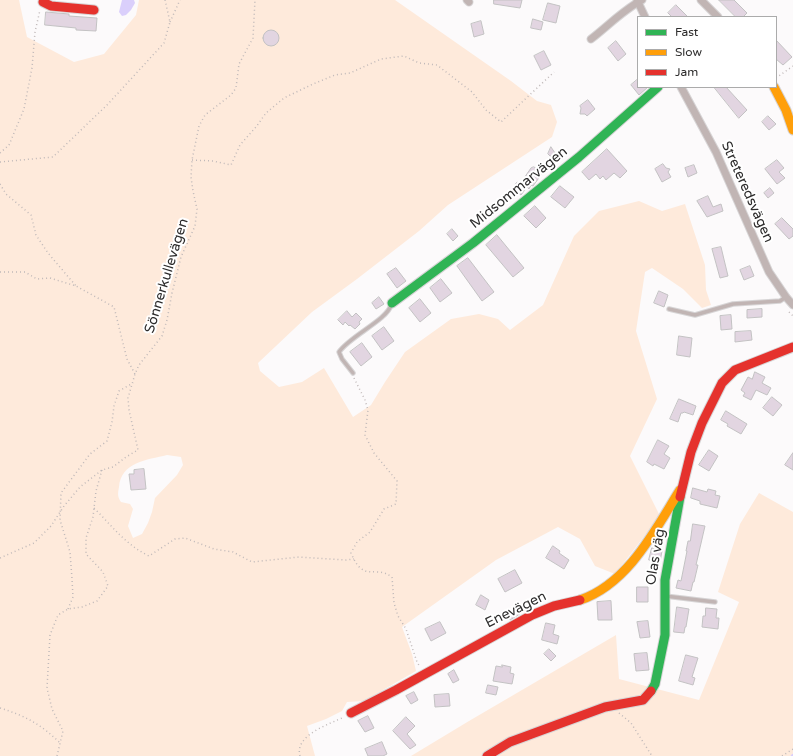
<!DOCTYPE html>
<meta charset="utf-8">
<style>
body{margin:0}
#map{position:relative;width:793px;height:756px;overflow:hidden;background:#fcfafb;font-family:"Varela Round",sans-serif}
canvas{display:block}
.legend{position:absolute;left:637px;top:16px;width:140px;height:72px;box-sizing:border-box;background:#fff;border:1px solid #ababab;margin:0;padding:5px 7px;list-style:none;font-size:12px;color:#2d2c2c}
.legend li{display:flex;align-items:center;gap:8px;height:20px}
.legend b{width:20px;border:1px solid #ababab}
</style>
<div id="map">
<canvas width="793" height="756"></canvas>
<ul class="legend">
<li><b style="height:5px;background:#30b455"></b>Fast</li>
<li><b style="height:5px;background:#ff9f0a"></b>Slow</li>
<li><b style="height:5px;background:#e5322d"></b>Jam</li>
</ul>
</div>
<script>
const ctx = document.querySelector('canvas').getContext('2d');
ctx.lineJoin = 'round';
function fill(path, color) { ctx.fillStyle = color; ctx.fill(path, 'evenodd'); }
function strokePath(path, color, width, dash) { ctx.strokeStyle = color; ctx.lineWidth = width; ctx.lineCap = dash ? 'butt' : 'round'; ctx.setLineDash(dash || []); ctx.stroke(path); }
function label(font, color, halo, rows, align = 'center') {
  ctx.font = font + ' "Varela Round",sans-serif'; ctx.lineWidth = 4; ctx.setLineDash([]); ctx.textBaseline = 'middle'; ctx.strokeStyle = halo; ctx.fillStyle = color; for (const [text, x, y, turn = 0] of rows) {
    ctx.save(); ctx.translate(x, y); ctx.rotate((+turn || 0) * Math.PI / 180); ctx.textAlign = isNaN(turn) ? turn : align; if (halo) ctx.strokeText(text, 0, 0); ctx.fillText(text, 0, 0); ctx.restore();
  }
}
fill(new Path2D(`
 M0,0H19L27,37L74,62L104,54L136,15L139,0H395L511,81L537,101L551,105L557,122L552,137L448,205L419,231L357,279L312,312L258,363L260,371L279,387L302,382L324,368L353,417L371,405L385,382L405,352L451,319L479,314L498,319L510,330L543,305L574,236L599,211L639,201L662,211L685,204L705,265L706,290L711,305L702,308L683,289L652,268L645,272L636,331L657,399L630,456L660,516L615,574L595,566L580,539L558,527L496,560L402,627L412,654L416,671L364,701L347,702L342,711L326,719L307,726L315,756H0ZM167,455L181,457L183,465L177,475L155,498L152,512L148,523L142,534L133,538L128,526L133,509L130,504L121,502C117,496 118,493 119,487C121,462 147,460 167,455Z
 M759,493L793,512V756H411L469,721L616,635L619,679L699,700L739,602L718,592L740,524Z`), '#feeadb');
fill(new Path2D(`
 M122,0H134L135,3L131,10L126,15L122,16L119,12Z`), '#dacffb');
strokePath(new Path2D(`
 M792,756L793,755`), '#dacffb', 2.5);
const building = new Path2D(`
 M494,0H522L520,8L494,4Z
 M719,0H734L747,13L743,17H736Z
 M548,3L560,6L556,23L543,20Z
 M676,5L688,17H672L668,13Z
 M46,12L69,14V16L97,18L96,31L76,30V28L45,25Z
 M533,19L543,22L541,30L531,28Z
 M481,21L484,34L474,37L471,24Z
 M263 38a8 8 0 1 1 16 0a8 8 0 1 1-16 0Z
 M776,40L792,57L783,65L776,59Z
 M616,41L626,54L618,61L608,48Z
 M544,51L551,65L541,70L534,56Z
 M638,79V87H648L639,95L631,85Z
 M714,87H726L747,110L739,118Z
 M588,100L595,109L587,116L585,114H580L581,108L580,106Z
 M768,116L776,124L769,130L762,122Z
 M551,147L555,153L553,156H550L548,154Z
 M607,149L627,171L620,178L614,173L606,180L603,176L600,179L596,174L589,180L582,172Z
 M777,160L784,168L779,172L785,178L777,184L765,169Z
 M663,164L666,168L670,169L668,172L671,177L662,182L655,169Z
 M694,165L697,173L688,177L685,168Z
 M534,167L541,171V175L533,186L531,185L529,189L527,187L521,195L512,189L517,182L520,184L531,168Z
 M560,186L574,197L565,208L551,197Z
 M770,188L774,193L768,198L764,193Z
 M708,196L713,207L721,204L723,211L707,217L697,201Z
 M535,206L546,218L536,228L524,216Z
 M782,218L793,229V236L789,239L775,224Z
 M452,229L458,236L453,241L447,234Z
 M497,235L524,268L513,277L486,245Z
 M721,247L728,276L720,278L712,249Z
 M468,258L494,292L482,301L457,266Z
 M750,266L754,276L744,280L740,270Z
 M396,268L406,281L397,288L387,274Z
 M441,279L452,293L440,302L430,288Z
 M659,291L668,295L664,307L654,303Z
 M379,297L384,304L376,309L372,303Z
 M420,299L431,313L420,322L409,308Z
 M762,309V317L747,318V310Z
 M347,311L352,317L356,313L362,319L359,322L360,324L355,329L350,325L349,326L345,322L343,325L338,320Z
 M731,315L732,329L721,330L720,316Z
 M384,327L394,341L382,350L372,336Z
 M751,331L752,340L735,342V332Z
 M679,336L692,338L690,357L677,355Z
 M362,343L372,357L361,366L350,352Z
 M755,372L765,377L762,383L771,388L767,395L756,390L751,400L743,396L745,393L741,390L748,377L752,379Z
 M772,397L782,405L773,416L763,408Z
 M679,399L696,406L693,415L684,412L683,413H681L678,422L670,419Z
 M726,411L747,424L741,434L727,426L728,424L721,420Z
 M658,440L669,446L664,454L670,458L664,469L654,464L653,466L647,462Z
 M709,450L718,456L709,471L699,465Z
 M793,453V470L785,465Z
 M144,469L146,489L131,490L129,474H134V470Z
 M693,488L707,492L708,489L716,491L715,495L720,496L717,508L700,504V501L691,498Z
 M693,524L705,526L696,565H698L694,582H693L691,591L676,588L678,580L681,581L687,551H686L688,541H690Z
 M553,546L560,551L559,553L569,560L564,569L546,558Z
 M652,548L662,551L660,562L649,560Z
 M515,570L522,583L505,592L498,579Z
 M637,587H648V602H637Z
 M481,595L489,600L485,610L476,605Z
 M611,601L612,620H598L597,602Z
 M520,607L523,612L510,620L507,615Z
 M677,607L689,609L686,627H685L684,633L674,632Z
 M706,608L717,609L716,618H719L718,629L702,627L703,616H705Z
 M648,621L650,637L640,638L637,622Z
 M440,622L446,633L431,641L425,629Z
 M546,623L555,625L553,634L559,636L557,644L542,640Z
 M549,649L556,656L551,661L544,654Z
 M647,653L649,670L636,671L634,654Z
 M686,655L698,658L692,677L695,678L693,685L679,681Z
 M502,665L511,667L510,673L514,674L512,684L493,681L496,666L502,667Z
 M454,670L459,680L453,683L448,674Z
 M488,685L498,687L496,695L486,693Z
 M414,692L418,700L411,704L406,696Z
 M449,694L450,706L435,707L434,695Z
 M368,716L374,728L365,732L358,721Z
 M406,717L415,726L407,734L416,745L410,749L393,731Z
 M382,742L387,754L383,756H368L365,749Z`);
fill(building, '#e2d5e1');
strokePath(building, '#c3c2c3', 1);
const lane = new Path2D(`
 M669,309L695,315L733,304L780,301L786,297
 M353,373L342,359L339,352C350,336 387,320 391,305
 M665,596L715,602`);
const street = new Path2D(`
 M467,0L469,2
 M637,0L645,17
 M701,0L718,17
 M591,39C608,26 623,10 642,0
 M681,87L716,152L769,272L786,297L793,305`);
const fast = new Path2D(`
 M392,303L473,243L579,157L658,87
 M651,691L655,684L665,635V580L680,497`);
const slow = new Path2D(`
 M774,87L786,110L793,130
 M580,600C628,584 655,530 680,490`);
const jam = new Path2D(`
 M44,0L43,2L51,6L94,10
 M680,497L691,452L702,423L722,383L735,370L793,347
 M351,713L396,690L532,615L554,606L580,600
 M487,756L510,742L605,707L643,700L651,691`);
strokePath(lane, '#d7d5d6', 5.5);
strokePath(street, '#d7d5d6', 9);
strokePath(fast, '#d7d5d6', 11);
strokePath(slow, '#d7d5d6', 11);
strokePath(jam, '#d7d5d6', 11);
strokePath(new Path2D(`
 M170,22L180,0
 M776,78L793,66
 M0,153L9,145L24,109L32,68L35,32L40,10
 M192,160L213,161L231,165L240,145L256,127L266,113L284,98L313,84L335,75L350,73L381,59L404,56L419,63L437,65L472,92L486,110L501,122L554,72
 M0,162L53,157L108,104L164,43L170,22L165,0
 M0,184L6,194L31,215L36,235L48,253L76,286
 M0,272H25L37,279L50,278L76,286L114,307L127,359L135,374
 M789,312L793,316
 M354,378L365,400L368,410L365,435L374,453L397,481L396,504L384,509L370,532L357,542L351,553C364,584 374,564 392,577L394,603L398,616L406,629L417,662L420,667
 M94,508C112,526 126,545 149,556L175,539L185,538L214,549L233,552L252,562L299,557L346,560L354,559
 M0,558L34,543L51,526L64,506L80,487L102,470L113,467L126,457L138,450L129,410L128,398L135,374L139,365L162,336L167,320L172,293L181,257L195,226L197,209L193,191L191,177L192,160L199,126L205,115L231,95L236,88L239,64L253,38L255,0
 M68,609L73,597L72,579L70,552L60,520L61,493L90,454L107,441L112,422L114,406L119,391L133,383
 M0,708C26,716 42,725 61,744
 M619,713L631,723L652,756
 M57,756L63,731L52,709L47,688L50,635L58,615L68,609L82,607L97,601L108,586L103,572L86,554V538L93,517L96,491L102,470
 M300,756C294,735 330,724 344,717
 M782,756L793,749`), '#c0b9b9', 1.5, [1, 3]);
strokePath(lane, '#c1b5b4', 3.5);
strokePath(street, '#c1b5b4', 7);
strokePath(fast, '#30b455', 9);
strokePath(slow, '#ff9f0a', 9);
strokePath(jam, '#e5322d', 9);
label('14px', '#2d2c2c', '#fff', [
 ["Midsommarvägen",519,188,-39],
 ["Streteredsvägen",747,192,66],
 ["Sönnerkullevägen",167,276,-73],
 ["Olas väg",656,557,-80],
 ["Enevägen",516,610,-26]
]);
</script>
